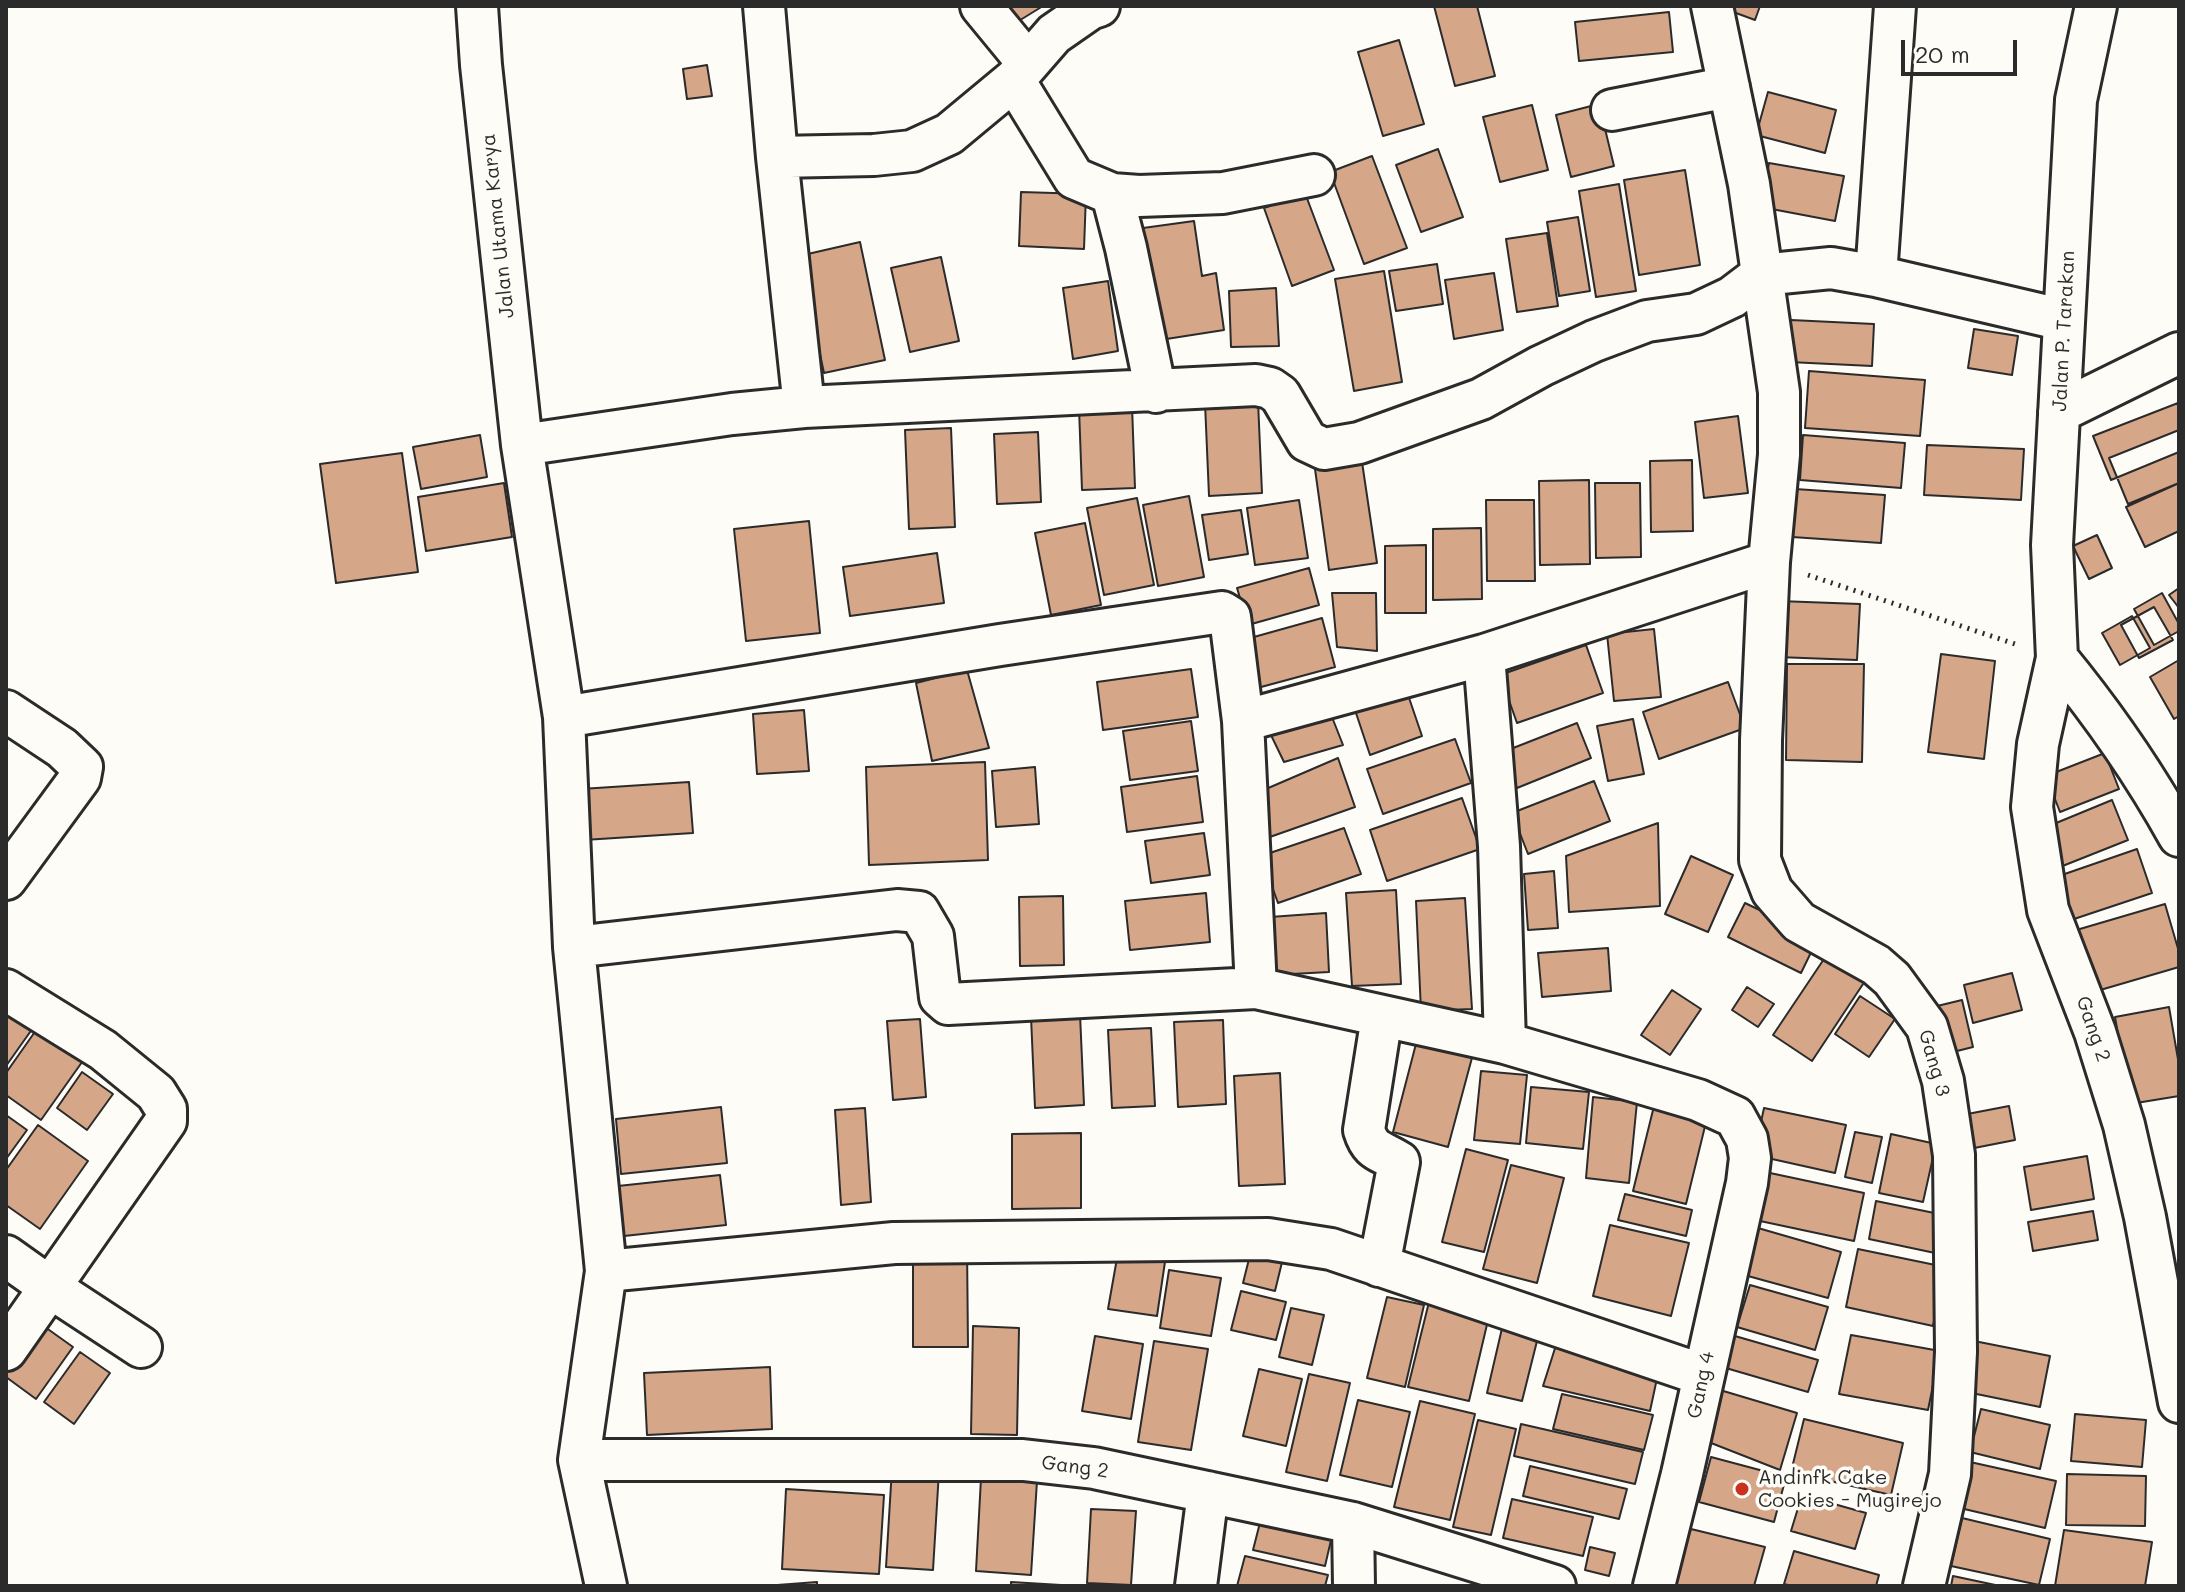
<!DOCTYPE html>
<style>
body{margin:0}
#map{position:relative;width:2185px;height:1592px;overflow:hidden;background:#fdfcf7;font-family:Mali,sans-serif}
canvas{display:block}
.frame{position:absolute;inset:0;border:8px solid #2b2b2b;pointer-events:none}
.scale{position:absolute;left:1901px;top:40px;width:116px;height:36px;box-sizing:border-box;border:4px solid #2b2b2b;border-top:0;padding-left:10px;font-size:24px;line-height:28px;white-space:nowrap;color:#2b2b2b;-webkit-text-stroke:6px #fdfcf7;paint-order:stroke}
</style>
<div id="map">
<canvas width="2185" height="1592"></canvas>
<div class="frame"></div>
<div class="scale">20 m</div>
</div>
<script>
const ctx = document.querySelector('canvas').getContext('2d');
ctx.lineJoin = 'round';
function fill(path, color) { ctx.fillStyle = color; ctx.fill(path, 'evenodd'); }
function strokePath(path, color, width, dash) { ctx.strokeStyle = color; ctx.lineWidth = width; ctx.lineCap = dash ? 'butt' : 'round'; ctx.setLineDash(dash || []); ctx.stroke(path); }
function label(font, color, halo, rows, align = 'center') {
  ctx.font = font + ' Mali,sans-serif'; ctx.lineWidth = 7; ctx.setLineDash([]); ctx.textBaseline = 'middle'; ctx.strokeStyle = halo; ctx.fillStyle = color; for (const [text, x, y, turn = 0] of rows) {
    ctx.save(); ctx.translate(x, y); ctx.rotate((+turn || 0) * Math.PI / 180); ctx.textAlign = isNaN(turn) ? turn : align; if (halo) ctx.strokeText(text, 0, 0); ctx.fillText(text, 0, 0); ctx.restore();
  }
}
const building = new Path2D(`
 M1007,6H1043L1017,22Z
 M1434,6H1477L1495,76L1455,86Z
 M1717,6H1760L1755,20Z
 M1669,12L1673,52L1579,61L1575,22Z
 M1399,40L1424,124L1383,136L1358,52Z
 M707,65L712,96L687,99L683,69Z
 M1768,92L1836,110L1825,153L1756,135Z
 M1599,104L1614,166L1571,177L1556,115Z
 M1532,105L1548,170L1500,182L1483,117Z
 M1438,149L1463,217L1421,232L1396,165Z
 M1372,156L1407,248L1364,264L1330,172Z
 M1769,163L1844,176L1835,221L1761,207Z
 M1685,170L1700,265L1639,275L1624,180Z
 M1619,184L1636,291L1596,297L1579,191Z
 M1021,192L1086,194L1084,249L1019,246Z
 M1305,193L1334,270L1292,286L1264,208Z
 M1578,217L1590,291L1559,296L1547,222Z
 M1194,221L1202,276L1216,273L1224,330L1160,340L1143,228Z
 M1547,233L1558,306L1517,312L1506,239Z
 M860,242L885,360L824,373L799,256Z
 M941,257L959,341L910,352L891,268Z
 M1437,264L1443,304L1396,311L1389,271Z
 M1384,271L1402,382L1354,391L1335,279Z
 M1494,273L1503,330L1454,339L1445,280Z
 M1108,281L1118,351L1073,359L1063,288Z
 M1276,288L1279,346L1231,347L1229,291Z
 M1791,320L1874,324L1872,366L1789,362Z
 M1974,329L2018,336L2012,375L1968,368Z
 M1809,371L1925,380L1920,436L1805,428Z
 M1258,401L1262,493L1209,496L1205,403Z
 M2178,403L2179,452L2111,480L2093,436Z
 M1132,406L1135,488L1082,490L1079,408Z
 M1738,416L1748,493L1704,498L1695,422Z
 M951,428L955,527L909,529L905,430Z
 M2179,430V483L2128,504L2109,458Z
 M1038,432L1041,502L997,504L994,434Z
 M480,435L487,477L421,489L413,447Z
 M1803,435L1905,443L1901,488L1800,480Z
 M1927,445L2024,449L2021,500L1924,495Z
 M402,453L418,572L336,583L320,464Z
 M1692,460L1693,531L1651,532L1650,461Z
 M1362,462L1377,563L1329,570L1315,469Z
 M1589,480L1590,564L1540,565L1539,481Z
 M504,483L512,537L426,551L418,497Z
 M1595,483H1640L1641,557L1596,558Z
 M2179,483V531L2145,547L2126,507Z
 M1795,489L1885,495L1881,543L1792,537Z
 M1189,496L1204,577L1158,586L1143,505Z
 M1137,498L1154,585L1104,595L1087,508Z
 M1299,500L1308,558L1255,565L1247,508Z
 M1486,500H1534L1535,581H1487Z
 M1241,510L1248,554L1209,560L1202,515Z
 M809,521L820,633L746,641L734,529Z
 M1085,523L1101,605L1051,615L1035,533Z
 M1481,528L1482,599L1433,600V529Z
 M2097,535L2112,568L2089,579L2073,546Z
 M1426,545V613H1385V546Z
 M937,553L944,603L850,616L843,567Z
 M1309,568L1319,605L1248,625L1237,588Z
 M2179,588V608L2169,595Z
 M1332,593H1376L1377,651L1337,647Z
 M2162,593L2179,624V631L2154,645L2134,609Z
 M1779,601L1860,604L1857,660L1777,657Z
 M2154,607L2173,640L2139,658L2121,625Z
 M2132,616L2150,648L2120,665L2102,633Z
 M1322,618L1335,667L1250,690L1236,642Z
 M1654,629L1661,697L1614,701L1607,634Z
 M1586,645L1603,693L1517,723L1500,675Z
 M1941,654L1995,661L1984,759L1928,752Z
 M2179,660V716L2174,719L2150,677Z
 M1787,664H1864L1862,762L1786,760Z
 M1191,669L1198,717L1103,730L1097,682Z
 M967,670L989,748L932,761L916,683Z
 M1728,682L1745,728L1659,759L1643,712Z
 M1406,689L1422,736L1370,755L1354,707Z
 M804,710L809,771L757,774L753,714Z
 M1330,712L1343,745L1284,762L1269,731Z
 M1633,719L1644,774L1608,781L1597,726Z
 M1191,721L1198,771L1130,780L1123,731Z
 M1577,723L1591,758L1517,788L1503,752Z
 M1455,739L1471,783L1383,814L1367,769Z
 M2105,753L2119,789L2060,812L2046,776Z
 M1338,758L1355,807L1267,838L1259,792Z
 M985,762L988,860L869,865L866,767Z
 M1035,767L1039,824L996,827L992,771Z
 M1197,776L1203,822L1127,832L1121,787Z
 M1594,781L1610,821L1528,854L1512,813Z
 M689,782L693,833L584,840L581,789Z
 M1462,798L1480,849L1387,881L1370,830Z
 M2112,800L2128,840L2060,867L2044,828Z
 M1658,823L1660,906L1569,912L1566,856Z
 M1344,828L1361,874L1278,903L1261,856Z
 M1204,833L1210,875L1151,883L1145,841Z
 M2137,849L2152,893L2071,920L2056,877Z
 M1691,856L1733,875L1708,932L1665,914Z
 M1554,871L1558,928L1528,930L1524,874Z
 M1396,890L1401,984L1352,986L1346,893Z
 M1206,893L1210,942L1130,950L1125,901Z
 M1063,896L1064,965L1020,966L1019,897Z
 M1465,898L1472,1009L1421,1011L1416,901Z
 M1745,903L1818,938L1801,973L1728,937Z
 M2165,904L2179,952V967L2090,993L2073,931Z
 M1326,913L1329,972L1273,975L1270,917Z
 M1608,948L1611,991L1542,997L1538,953Z
 M1830,950L1869,975L1812,1061L1773,1035Z
 M2012,973L2022,1010L1973,1023L1964,985Z
 M1747,987L1774,1004L1758,1027L1732,1010Z
 M1672,990L1701,1009L1670,1055L1641,1035Z
 M6,994L40,1018L6,1066Z
 M1860,996L1895,1019L1869,1057L1835,1034Z
 M1962,1000L1973,1047L1945,1054L1933,1007Z
 M2169,1007L2179,1065V1096L2130,1104L2115,1017Z
 M1080,1014L1084,1105L1035,1108L1031,1017Z
 M46,1016L92,1048L41,1120L6,1095V1073Z
 M920,1019L926,1097L893,1100L887,1021Z
 M1223,1020L1226,1104L1178,1107L1174,1022Z
 M1151,1028L1155,1106L1112,1108L1108,1030Z
 M1417,1040L1473,1054L1448,1147L1393,1132Z
 M1481,1071L1527,1075L1520,1144L1474,1140Z
 M82,1072L113,1094L87,1130L57,1108Z
 M1280,1073L1285,1184L1239,1186L1234,1076Z
 M1531,1087L1589,1092L1583,1149L1526,1143Z
 M1593,1097L1637,1102L1629,1183L1586,1178Z
 M1655,1102L1708,1114L1686,1204L1633,1191Z
 M2009,1106L2015,1140L1964,1150L1957,1116Z
 M721,1107L727,1163L621,1174L616,1119Z
 M865,1108L871,1202L841,1205L835,1110Z
 M1764,1108L1846,1125L1835,1173L1754,1155Z
 M6,1115L27,1130L6,1159Z
 M38,1125L88,1161L40,1229L6,1205V1170Z
 M1855,1132L1882,1137L1872,1183L1845,1177Z
 M1081,1133V1208L1012,1209V1134Z
 M1891,1134L1936,1144L1923,1202L1879,1193Z
 M1466,1149L1508,1160L1484,1252L1442,1242Z
 M2087,1156L2094,1199L2031,1210L2024,1167Z
 M1511,1165L1564,1178L1537,1283L1483,1269Z
 M1756,1170L1864,1193L1854,1241L1746,1218Z
 M720,1175L726,1225L624,1236L618,1186Z
 M1625,1194L1692,1210L1686,1236L1618,1220Z
 M1876,1201L1944,1215L1935,1253L1869,1239Z
 M2093,1211L2098,1240L2033,1251L2028,1222Z
 M1610,1225L1689,1243L1671,1316L1593,1296Z
 M1751,1226L1841,1252L1828,1298L1737,1273Z
 M967,1246L968,1347H913V1247Z
 M1119,1247L1166,1255L1157,1316L1108,1309Z
 M1252,1247L1284,1254L1275,1291L1243,1283Z
 M1858,1249L1945,1267L1933,1326L1846,1307Z
 M1169,1270L1221,1278L1211,1336L1160,1328Z
 M1750,1285L1828,1307L1815,1350L1737,1327Z
 M1241,1291L1286,1302L1276,1340L1231,1330Z
 M1387,1297L1424,1305L1405,1387L1367,1378Z
 M1429,1302L1489,1316L1469,1401L1408,1387Z
 M1291,1308L1324,1315L1312,1365L1279,1357Z
 M38,1322L73,1347L36,1399L6,1377V1366Z
 M1503,1324L1539,1333L1522,1401L1487,1393Z
 M973,1326L1019,1328L1017,1435L971,1434Z
 M1728,1334L1818,1360L1808,1392L1719,1366Z
 M1851,1335L1940,1351L1928,1410L1839,1394Z
 M1095,1336L1143,1344L1131,1419L1082,1411Z
 M1969,1340L2050,1356L2040,1407L1957,1390Z
 M1154,1341L1208,1349L1191,1450L1138,1442Z
 M1557,1342L1659,1369L1650,1411L1543,1386Z
 M80,1352L110,1373L74,1424L44,1402Z
 M770,1367L772,1429L647,1435L644,1373Z
 M1259,1369L1302,1379L1286,1446L1243,1436Z
 M1309,1374L1350,1383L1327,1481L1286,1472Z
 M1720,1390L1797,1413L1780,1470L1706,1441Z
 M1562,1394L1653,1415L1644,1450L1553,1429Z
 M1358,1400L1410,1412L1392,1487L1340,1475Z
 M1420,1401L1475,1414L1450,1520L1394,1507Z
 M1981,1409L2050,1425L2040,1469L1970,1452Z
 M2075,1414L2146,1420L2142,1467L2071,1461Z
 M1804,1419L1903,1443L1891,1495L1791,1472Z
 M1478,1420L1516,1429L1491,1535L1453,1527Z
 M1521,1424L1643,1452L1635,1484L1514,1456Z
 M1711,1457L1786,1477L1774,1522L1699,1502Z
 M1970,1462L2056,1481L2045,1528L1960,1508Z
 M1530,1466L1627,1489L1619,1519L1523,1496Z
 M892,1468L939,1471L933,1570L886,1567Z
 M2067,1474L2146,1476L2145,1526L2066,1525Z
 M981,1478L1037,1481L1031,1575L976,1571Z
 M786,1489L884,1495L879,1574L782,1569Z
 M1802,1495L1866,1513L1855,1549L1791,1531Z
 M1512,1499L1593,1517L1583,1556L1503,1538Z
 M1264,1507L1335,1523L1325,1566L1253,1550Z
 M1091,1509L1136,1511L1131,1585L1087,1583Z
 M1962,1518L2050,1539L2039,1585L1951,1566Z
 M1691,1529L1765,1547L1754,1586H1679L1669,1583Z
 M2064,1530L2152,1542L2145,1586H2055Z
 M1590,1547L1615,1553L1609,1576L1585,1570Z
 M1794,1551L1879,1575L1876,1586H1792L1784,1584Z
 M1245,1556L1328,1575L1325,1586H1237Z
 M1953,1576L2000,1586H1951Z
 M817,1582V1586H764Z
 M1011,1582L1061,1585V1586H1011Z`);
fill(building, '#d6a689');
strokePath(building, '#2b2b2b', 2);
const minor = new Path2D(`
 M477,6L481,65L522,445L564,717L574,947L606,1271L579,1460L606,1586
 M764,6L777,157L804,407
 M981,6L1027,62
 M1712,6L1749,184L1779,392V455L1769,562L1761,740L1760,860L1772,891L1799,922L1876,965L1892,979L1927,1027L1943,1081L1954,1155L1956,1352L1950,1474L1924,1586
 M2096,6L2076,100L2052,545L2057,658L2038,744L2032,807L2048,910L2095,1032L2124,1125L2145,1217L2179,1402
 M1014,80L1074,178L1112,194L1139,196L1223,193L1314,175
 M1612,110L1729,87
 M777,157L874,155L912,151L949,134L1014,80L1054,34L1090,9L1099,6
 M1112,194L1126,248L1156,392
 M1876,276L2064,320
 M2059,412L2179,353
 M522,445L732,414L804,407L1256,385L1270,388L1280,395L1307,441L1324,449L1359,443L1481,399L1541,366L1594,341L1647,321L1696,314L1732,297L1761,275L1831,268L1876,276L1895,6
 M1484,655L1499,846L1505,1043
 M2057,658C2103,714 2144,773 2179,836
 M6,711L62,748L82,767L80,778L6,879
 M564,717L1000,645L1222,612L1230,617L1243,721L1256,988
 M1243,721L1484,655L1769,562
 M574,947L897,910L919,912L933,936L940,997L948,1004L1256,988L1505,1043L1698,1100L1735,1117L1747,1139L1750,1158L1747,1183L1682,1474L1654,1586
 M6,990L103,1050L156,1093L166,1109V1121L6,1350
 M6,1256L51,1288L141,1347
 M1379,1266L1399,1162C1381,1150 1371,1153 1364,1130L1382,1016
 M606,1271L894,1243L1268,1239L1331,1249L1703,1375
 M579,1460H1023L1094,1468L1353,1523L1555,1586
 M1353,1523L1354,1586
 M1196,1586L1208,1492`);
strokePath(minor, '#2b2b2b', 46);
strokePath(new Path2D(`
 M1808,575L2018,645`), '#2b2b2b', 5, [2, 6]);
strokePath(minor, '#fdfcf7', 40);
for (const [x, y, r, color] of [
 [1742,1489,8,"#c8321e"]
]) { const dot = new Path2D(); dot.arc(x, y, r, 0, 2 * Math.PI); ctx.fillStyle = color; ctx.fill(dot); strokePath(dot, '#fdfcf7', 3); }
label('20px', '#2b2b2b', '#fdfcf7', [
 ["Jalan Utama Karya",498,226,-96],
 ["Jalan P. Tarakan",2064,331,-87],
 ["Gang 2",2093,1029,71],
 ["Gang 3",1934,1063,74],
 ["Gang 4",1701,1385,-78],
 ["Gang 2",1075,1467,8]
]);
label('20px', '#2b2b2b', '#fdfcf7', [
 ["Andinfk Cake",1758,1478],
 ["Cookies - Mugirejo",1758,1501]
], 'left');
</script>
